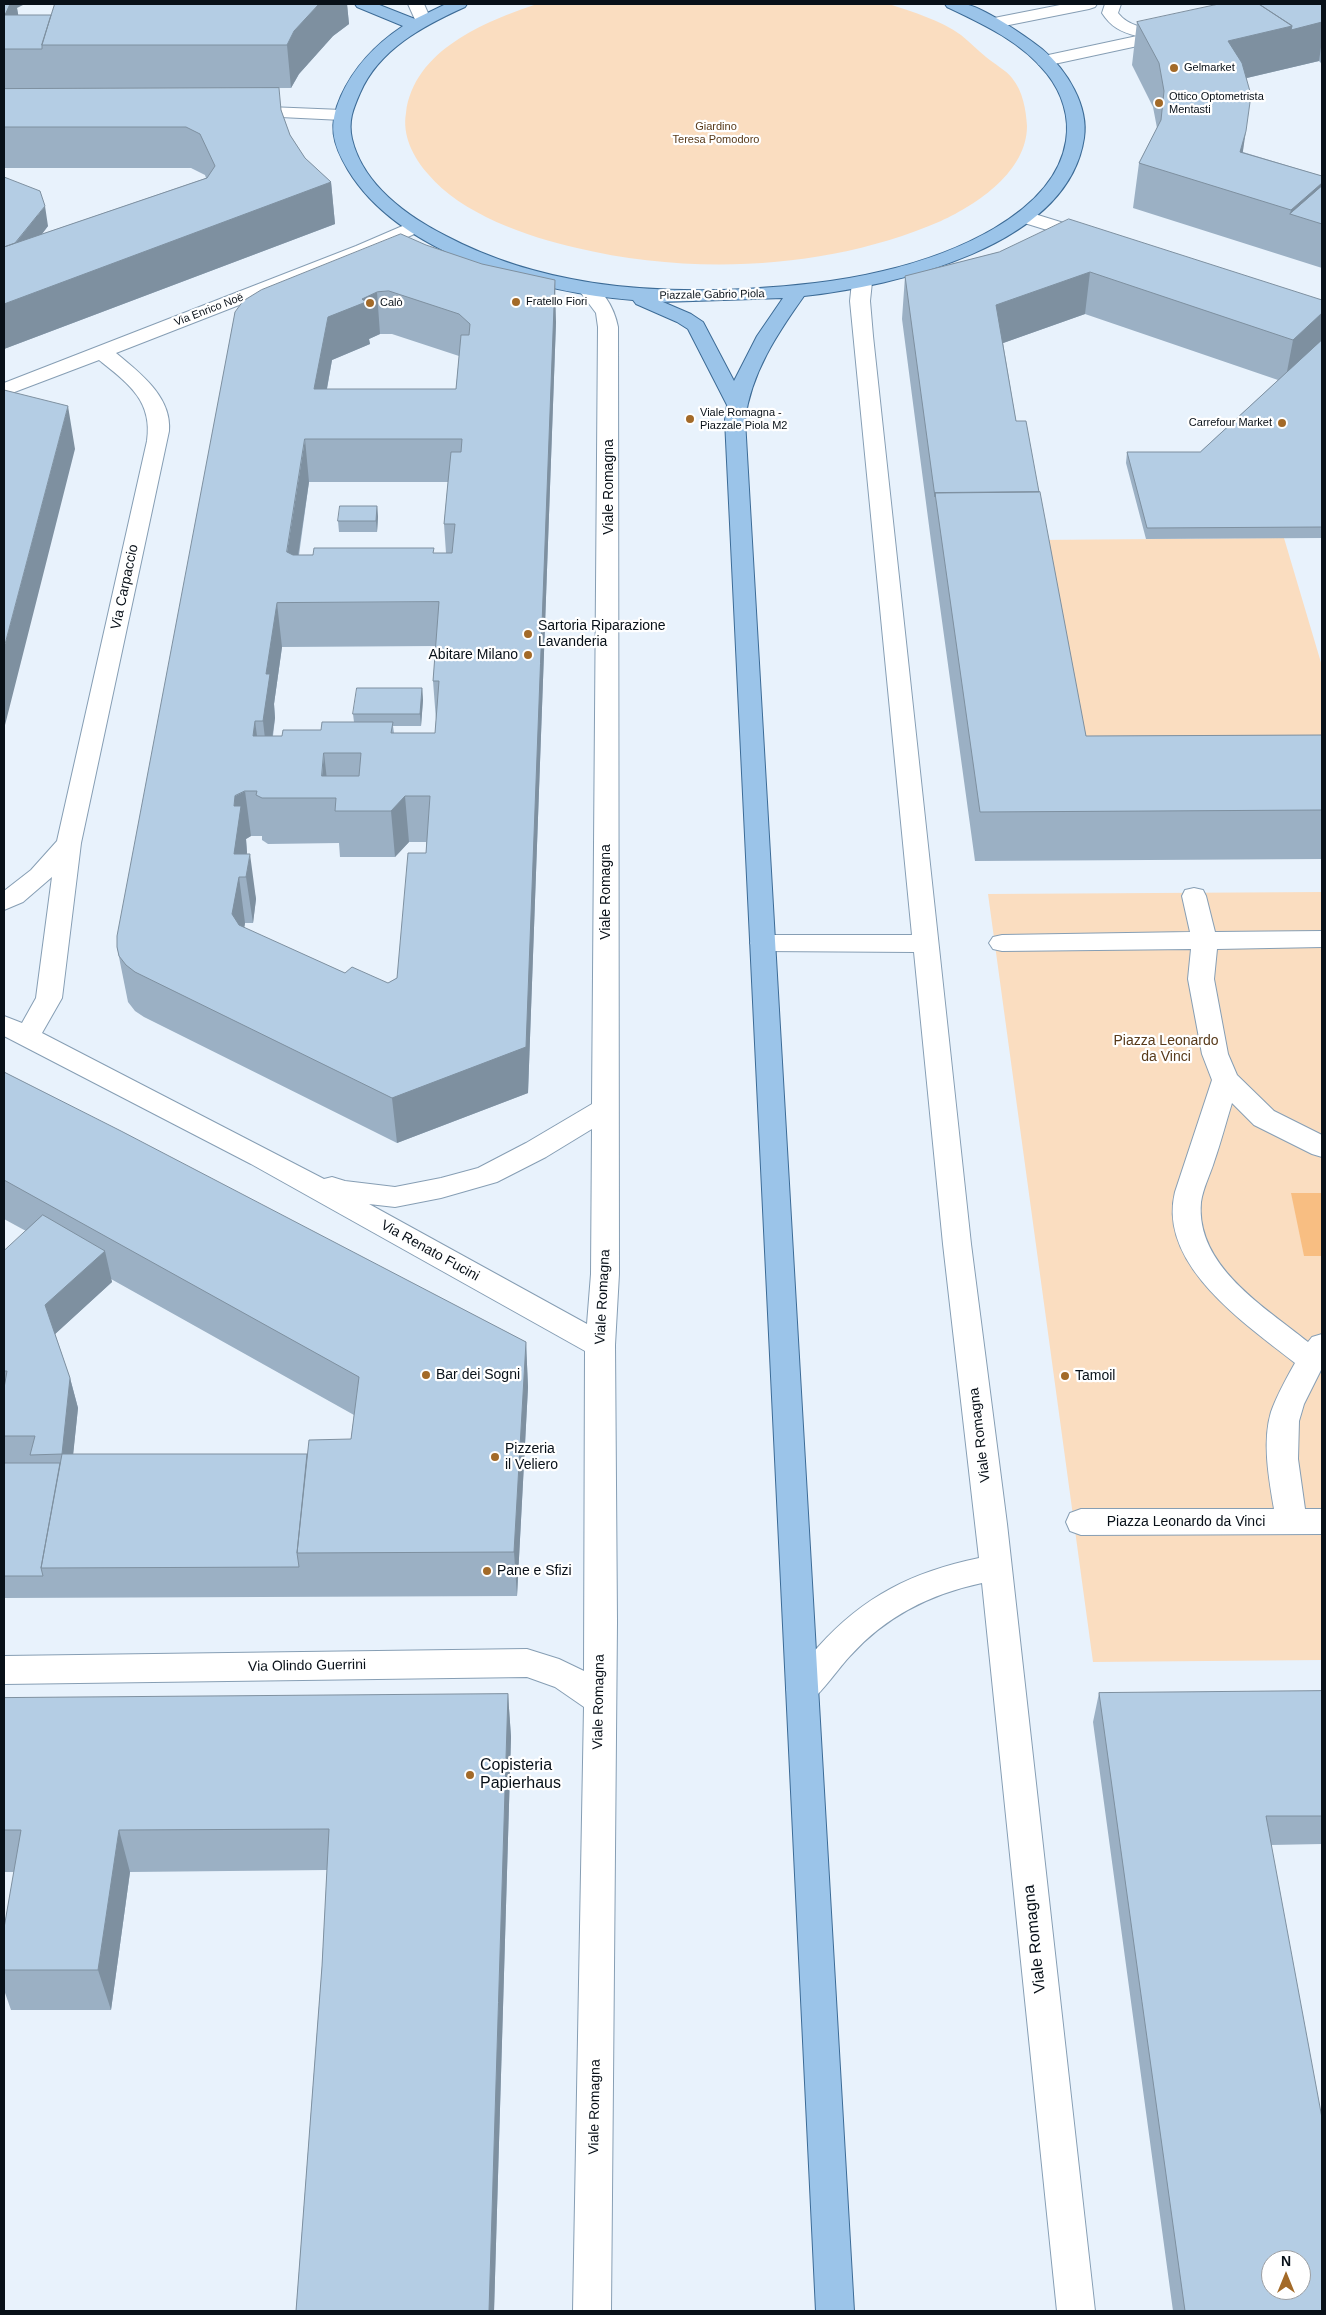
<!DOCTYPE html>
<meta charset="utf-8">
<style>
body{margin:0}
#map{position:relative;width:1326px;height:2315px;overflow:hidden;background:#e8f2fc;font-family:Helvetica,sans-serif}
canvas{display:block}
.frame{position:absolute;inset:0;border:5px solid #081018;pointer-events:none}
.north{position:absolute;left:1261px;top:2250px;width:50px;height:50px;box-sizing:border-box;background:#fff;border:1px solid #9c9fa3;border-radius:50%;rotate:0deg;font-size:14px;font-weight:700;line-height:20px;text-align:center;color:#081018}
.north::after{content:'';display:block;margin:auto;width:18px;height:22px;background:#a36a28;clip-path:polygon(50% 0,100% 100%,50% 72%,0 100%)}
</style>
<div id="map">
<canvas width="1326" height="2315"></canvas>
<div class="frame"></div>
<div class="north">N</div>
</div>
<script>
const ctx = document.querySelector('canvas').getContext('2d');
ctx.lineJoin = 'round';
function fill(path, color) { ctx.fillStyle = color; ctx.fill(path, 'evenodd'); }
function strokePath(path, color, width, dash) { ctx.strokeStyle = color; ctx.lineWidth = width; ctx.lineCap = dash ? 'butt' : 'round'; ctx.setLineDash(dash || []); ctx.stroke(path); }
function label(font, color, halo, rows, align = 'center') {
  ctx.font = font + ' Helvetica,sans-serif'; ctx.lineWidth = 4.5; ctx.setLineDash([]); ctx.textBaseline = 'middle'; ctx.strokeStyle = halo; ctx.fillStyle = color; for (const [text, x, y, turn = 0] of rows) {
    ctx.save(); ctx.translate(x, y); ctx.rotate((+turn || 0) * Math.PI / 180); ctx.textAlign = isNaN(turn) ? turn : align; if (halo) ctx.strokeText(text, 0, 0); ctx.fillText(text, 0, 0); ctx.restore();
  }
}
fill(new Path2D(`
 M537,4H889C912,12 941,20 961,35C970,42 977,50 986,57C994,64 1006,70 1012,78C1023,91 1026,110 1027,126C1027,171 978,204 941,221C831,269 694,276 577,248C528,237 461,214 428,174C413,157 402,135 406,113C414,50 484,22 537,4Z
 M1284,538L1322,666V784L1079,786L1035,540Z
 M1322,892V1660L1093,1662L988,894Z`), '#faddc0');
fill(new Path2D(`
 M1291,1193H1322V1256H1304Z`), '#f8be82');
const minor = new Path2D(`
 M408,4H424L431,20L429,24H417Z
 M1065,4H1097L1095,7L1089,9L994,28L988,27L986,23L988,19L994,18Z
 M1105,4H1121L1118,13C1128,26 1148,30 1164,30C1168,30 1171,29 1176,30L1178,34L1176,38L1170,39L1045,66L1039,65L1036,61L1039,57L1137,36C1121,32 1111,27 1102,13Z
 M245,106L342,110L348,111L351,115L348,119L342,120L239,115L236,111L239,107Z
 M1025,211L1096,233L1098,237L1096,241L1089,243L1018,221L1016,217L1018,213Z
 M414,221L421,223L423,227L421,231L370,254L116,353C140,373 172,397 169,431L81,843L62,998L42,1033L324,1179L332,1177L345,1181L395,1187L441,1178L478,1168L526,1143L592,1104L598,327L596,313L578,289L581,285C601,280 615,310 618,327L619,1274L615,1345L617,1622L611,2311H573L584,1707L555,1687L527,1677L4,1684V1656L527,1649L559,1659L584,1671L585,1351L251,1164L4,1036V1016L22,1023L36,998L52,877L23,902L4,910V891L31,870L57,841L147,441C153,401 128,383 99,360L4,396V383L356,246ZM592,1129L591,1274L587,1324L369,1204L395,1207L441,1198L497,1182L546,1157Z
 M862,276L869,278L872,282L870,301L873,336L971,1244L1007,1524L1095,2311H1057L982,1583C930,1594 886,1616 850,1656C841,1665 821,1694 812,1699C804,1704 799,1702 790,1699L786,1689C793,1673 806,1660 818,1647C864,1596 912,1572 979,1558L943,1244L914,952L763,951L754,949L750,943L754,937L763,935H912L850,301L852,282L855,278Z
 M1194,888L1203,890L1206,896L1215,932L1322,931V947L1217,949L1214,979L1228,1054L1237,1075L1274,1111L1322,1135V1157L1312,1154L1254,1125L1232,1103C1226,1122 1221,1142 1214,1162C1210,1175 1203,1188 1201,1202C1195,1266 1265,1307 1308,1342L1312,1337L1322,1334V1368L1304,1404L1299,1421L1298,1459L1305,1509H1322V1534L1081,1535L1070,1531L1066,1522L1070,1513L1081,1509H1274C1269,1479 1262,1442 1271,1412C1277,1395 1286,1379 1295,1363C1246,1324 1157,1265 1175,1192L1212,1080L1202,1054L1188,979L1191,949L1002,951L993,949L989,943L993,937L1002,935L1190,932L1182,896L1185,890Z`);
const major = new Path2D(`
 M355,4H377L415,19L446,4H467L465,7C423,26 379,49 360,93C353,109 348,121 352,139C363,185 407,216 446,236C539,285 643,294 746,289C792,286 838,282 883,271C947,256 1054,216 1066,141C1070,117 1062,93 1047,74C1022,42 983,24 947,7L945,4C951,4 958,3 964,4C982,6 1027,37 1042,49C1067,70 1089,106 1084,138C1068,247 894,286 804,296C777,334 751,373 745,420L854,2311H816L725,420L727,405L688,329L677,322L636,304L633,300C540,293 400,256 348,170C332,143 328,125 341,96C355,65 376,44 403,26L357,7ZM783,298L757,336L734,381L703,322L691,314L663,302Z`);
strokePath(minor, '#869eb4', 2);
strokePath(major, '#3c6b96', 2);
fill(minor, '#fff');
fill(major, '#9bc4e9');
fill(new Path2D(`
 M4,4L17,8L18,15H51L55,4H347L349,24L333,36L299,74L291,88L4,89Z
 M1322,4V64L1319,61L1247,78L1243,152L1322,176V268L1133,208L1139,163L1157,128L1153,107L1132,65L1137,22Z
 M4,89L281,110L290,135L305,158L331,182L335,224L4,349V177L48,226L42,234L206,178L205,175L191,168H4Z
 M401,234L556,322L528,1093L397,1143L144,1017L135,1011L128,1002L117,947L235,312ZM380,334H392L459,356L456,389H327L332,360L370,344L369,339ZM309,482H448L444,524L446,553L299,555ZM436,646L433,681L436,720L435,733H394L393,726H421L423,700L422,688L353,714L354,722L321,730L282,736H273L275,718L274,704L282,647ZM251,836H262V840L268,844L339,843L340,857H395L409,842H426V853L397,978L388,983L345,973L244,928L245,923H253L256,899L247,854L246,839Z
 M999,252L1322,300V538L1146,539L1126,463L1127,452H1200L1278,380L1085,314L1003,343L1016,421L1086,736L1322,735V859L975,861L931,541L902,319L905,276Z
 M377,506L378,517L377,532H339L338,521Z
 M4,1072L526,1342L528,1387L517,1596L4,1598V1251L26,1231L4,1219ZM111,1279L354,1415L351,1439L307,1454H73L78,1408L70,1378L55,1334L112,1282Z
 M1322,1691V1844L1271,1845L1322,2311H1173L1093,1722L1099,1693Z
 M508,1694L511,1737L494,2311H296L322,1966L327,1870L130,1872L111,2010H11L4,1990V1928L14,1872H4V1698Z`), '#9bb0c4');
fill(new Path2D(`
 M7,4H25L17,8L21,30L5,15Z
 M319,4H347L349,24L333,36L299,74L291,88L287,45L294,31Z
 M1322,22V40L1319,61L1221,84L1228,41L1292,26Z
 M1246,131L1239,176L1240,152Z
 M331,182L335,224L4,349V304Z
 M1322,183V208L1290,214L1291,210Z
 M45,206L48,226L4,284V258Z
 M1090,272L1085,314L992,347L996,305Z
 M555,280L556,322L528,1093L397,1143L392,1098Z
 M377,292L380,334L369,339L370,344L332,360L319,432L314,389L328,317L362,299Z
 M1322,313V349L1285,382L1293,340Z
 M68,406L75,449L4,729V648Z
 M305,439L309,482L292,596L287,552Z
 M377,506L378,517L377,532L376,521Z
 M277,603L282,647L274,704L275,718L268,766L263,721L266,674Z
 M422,688L423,700L421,726L420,714Z
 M255,721L261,766L253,736Z
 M324,753L329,798L322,776Z
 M245,791L251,836L246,839L247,852L244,877H239L245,923L239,960L232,914L234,806L235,796Z
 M405,796L409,842L395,857L391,811Z
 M250,854L256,899L253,923L246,877Z
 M105,1251L112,1282L53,1336L45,1305Z
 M526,1342L528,1387L517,1596L514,1552Z
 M70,1378L78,1408L70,1485L62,1454Z
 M508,1694L511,1737L494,2311H489Z
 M119,1830L130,1872L111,2010L98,1970Z`), '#7e90a0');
const building = new Path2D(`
 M4,4H10L5,15H51L42,45V49H4Z
 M55,4H319L294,31L287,45H42Z
 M1219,4H1259L1292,26L1228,41L1242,63L1251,95L1246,131L1240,152L1322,176V183L1291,210L1139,163L1161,120L1164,91L1159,63L1137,22Z
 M1259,4H1322V22L1291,30L1292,26Z
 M279,88L281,110L290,135L305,158L331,182L4,304V247L207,178L215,166L200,134L186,127H4V89Z
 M4,177L40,191L45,206L15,243L4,247Z
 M1322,186V224L1290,214Z
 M1069,219L1322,300V313L1293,340L1090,272L996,305L1016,421H1026L1039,492L935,493V497L905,276L999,252Z
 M401,234L426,245L482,264L555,280L526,1047L392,1098L135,972L126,965L119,956L117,947V936L235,312L243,301L261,290ZM389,291L459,314L470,324L469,335H461L456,389H314L328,317L366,302L362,299L377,292ZM305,439H462L461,452H451L447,492L444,524H455L452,553H433L434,548H314L313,555H293L287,552ZM439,602L433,681H439L435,733H391L393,722H322L321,730H283L282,736H253L255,721H263L270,674H266L277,603ZM324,753H361L359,776H322ZM245,791H257L256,795L262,798H336L335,811H391L405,796H430L426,853H408L397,978L388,983L352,967L345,973L239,925L232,914L239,877H246L250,854H234L241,806H234L235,796Z
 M1322,340V527L1147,528L1127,452H1200Z
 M4,390L68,406L4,648Z
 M1040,492L1086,736L1322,735V810L980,812L935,493Z
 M340,506H377L376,521H338Z
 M357,688H422L420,714H353Z
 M4,1072L121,1131L526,1342L514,1552L297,1553L309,1440L351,1439L359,1377L4,1180Z
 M43,1215L105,1251L45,1305L70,1378L62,1454H307L297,1553L299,1567L41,1568L62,1454L30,1455L35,1436H4V1388L7,1371H4V1251Z
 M4,1463H60L41,1568L43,1576H4Z
 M1322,1691V1816H1266L1322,2118V2311H1185L1099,1693ZM1271,2260H1301V2290H1271Z
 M508,1694L489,2311H296L322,1966L329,1829L119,1830L98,1970H4V1928L21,1830H4V1698Z`);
fill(building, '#b4cde4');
strokePath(building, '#7e90a0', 1);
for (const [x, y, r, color] of [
 [1174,68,5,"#a36a28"],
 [1159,103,5,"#a36a28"],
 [516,302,5,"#a36a28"],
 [370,303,5,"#a36a28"],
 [690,419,5,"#a36a28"],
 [1282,423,5,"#a36a28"],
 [528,634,5,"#a36a28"],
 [528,655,5,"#a36a28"],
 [426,1375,5,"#a36a28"],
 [1065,1376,5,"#a36a28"],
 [495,1457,5,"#a36a28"],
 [487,1571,5,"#a36a28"],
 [470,1775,5,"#a36a28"]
]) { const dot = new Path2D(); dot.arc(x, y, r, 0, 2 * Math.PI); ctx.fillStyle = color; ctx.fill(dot); strokePath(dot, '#fff', 2); }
label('11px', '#081018', '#fff', [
 ["Gelmarket",1184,68],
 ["Ottico Optometrista",1169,97],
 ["Mentasti",1169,110],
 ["Fratello Fiori",526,302],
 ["Calò",380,303],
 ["Viale Romagna -",700,413],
 ["Piazzale Piola M2",700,426],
 ["Carrefour Market",1272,423,"right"]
], 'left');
label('11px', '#583a1a', '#fff', [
 ["Giardino",716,127],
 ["Teresa Pomodoro",716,140]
]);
label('11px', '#081018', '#fff', [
 ["Piazzale Gabrio Piola",712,295,-1],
 ["Via Enrico Noë",209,310,-21]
]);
label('14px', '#081018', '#fff', [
 ["Viale Romagna",609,487,-90],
 ["Via Carpaccio",125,587,-78],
 ["Viale Romagna",606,892,-90],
 ["Via Renato Fucini",430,1251,29],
 ["Viale Romagna",603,1297,-87],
 ["Viale Romagna",980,1435,-97],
 ["Piazza Leonardo da Vinci",1186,1522],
 ["Via Olindo Guerrini",307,1666,-1],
 ["Viale Romagna",599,1702,-89],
 ["Viale Romagna",595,2107,-89]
]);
label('14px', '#081018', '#fff', [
 ["Sartoria Riparazione",538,626],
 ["Lavanderia",538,642],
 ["Abitare Milano",518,655,"right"],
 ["Bar dei Sogni",436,1375],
 ["Tamoil",1075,1376],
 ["Pizzeria",505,1449],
 ["il Veliero",505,1465],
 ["Pane e Sfizi",497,1571]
], 'left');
label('14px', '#583a1a', '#fff', [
 ["Piazza Leonardo",1166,1041],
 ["da Vinci",1166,1057]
]);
label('16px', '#081018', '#fff', [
 ["Copisteria",480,1766],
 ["Papierhaus",480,1784]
], 'left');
label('16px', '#081018', '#fff', [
 ["Viale Romagna",1035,1939,-96]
]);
</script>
